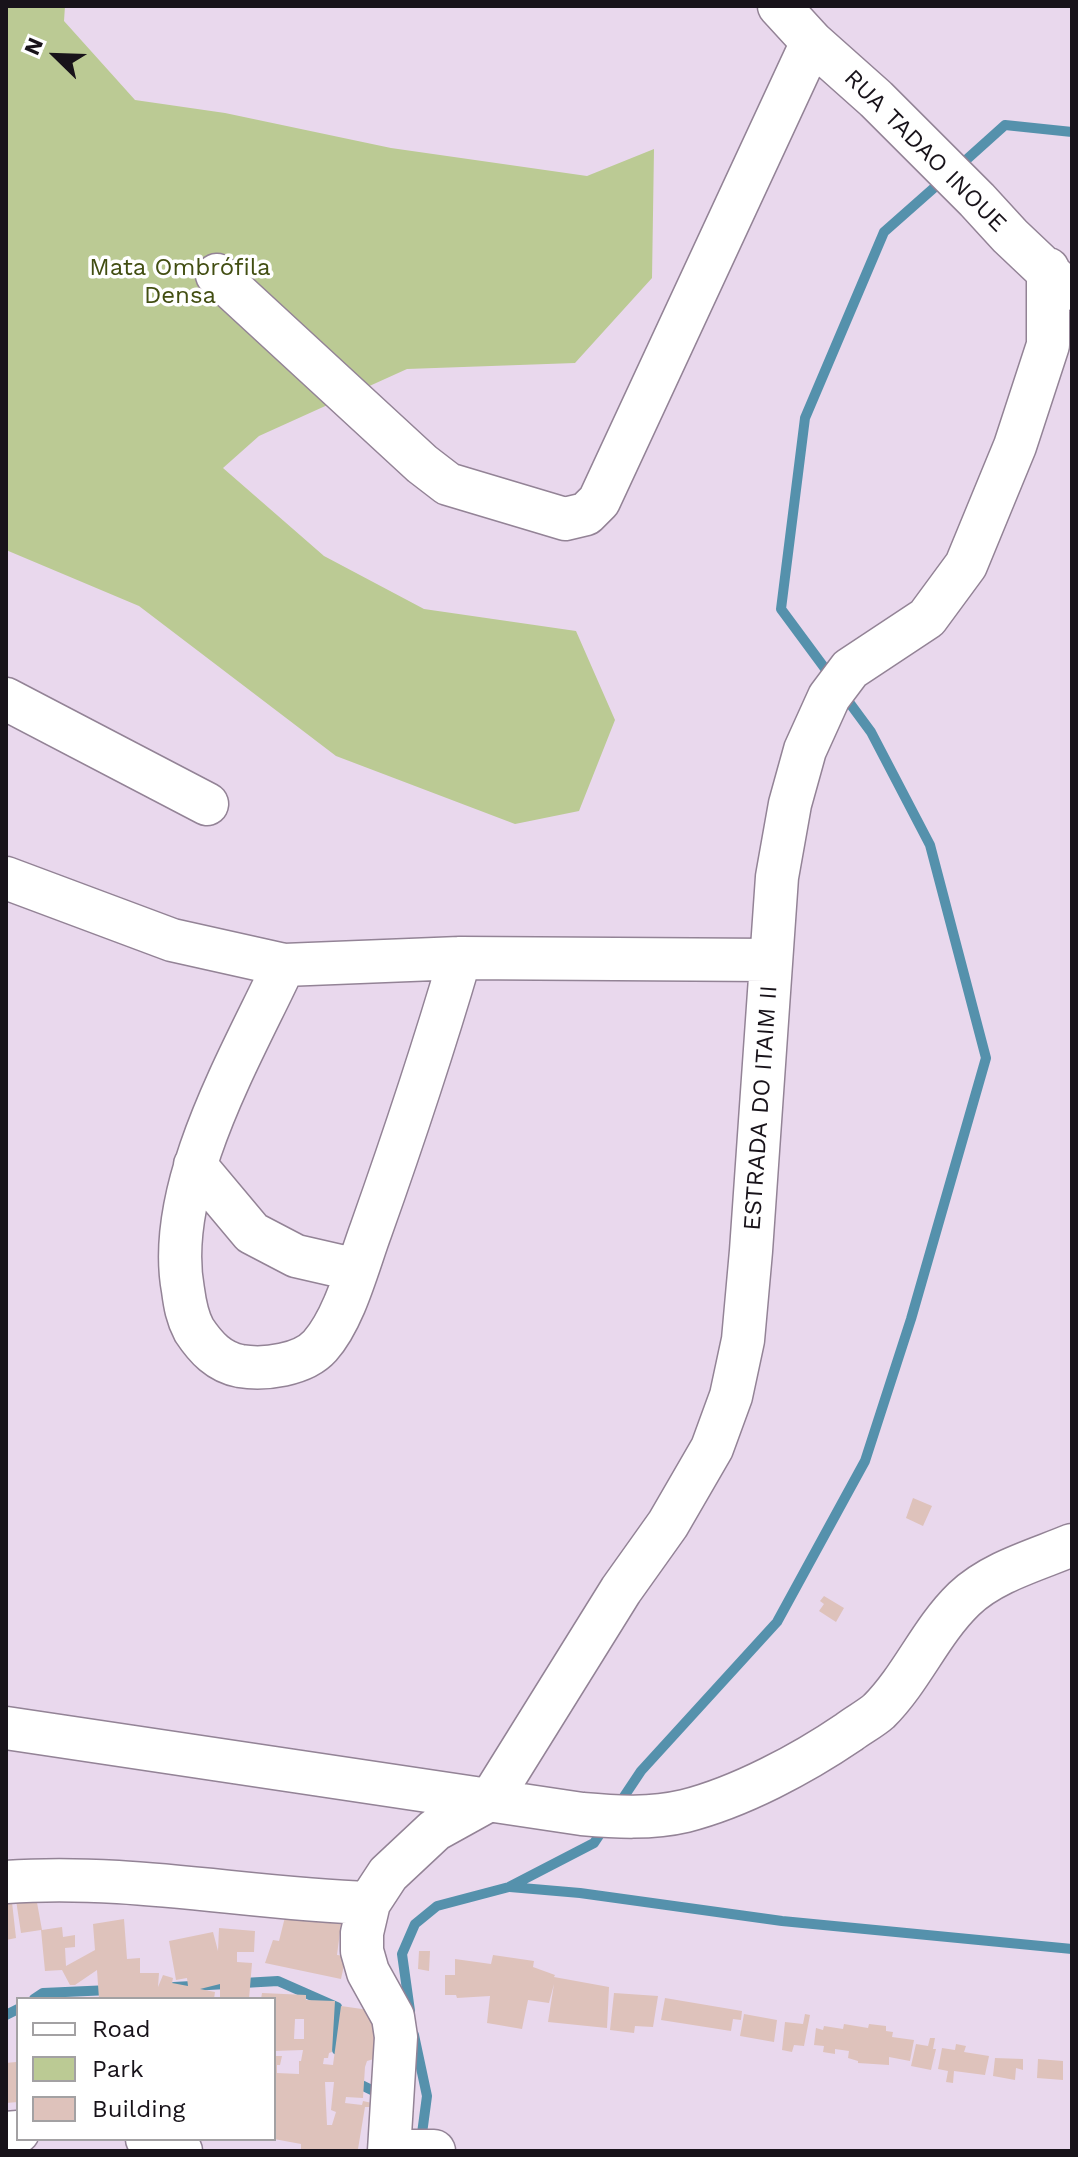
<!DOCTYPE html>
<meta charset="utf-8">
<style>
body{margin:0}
#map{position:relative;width:1078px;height:2157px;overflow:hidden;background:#e9d8ed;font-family:"Work Sans",sans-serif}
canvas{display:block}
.frame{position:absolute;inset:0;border:8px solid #18131a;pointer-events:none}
.legend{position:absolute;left:16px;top:1997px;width:260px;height:144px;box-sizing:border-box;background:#fff;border:2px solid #a3a1a3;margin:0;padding:10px 14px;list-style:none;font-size:24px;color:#18131a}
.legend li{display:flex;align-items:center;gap:16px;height:40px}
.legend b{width:40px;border:2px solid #a3a1a3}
.north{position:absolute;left:16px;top:16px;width:80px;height:80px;-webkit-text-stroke:6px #fff;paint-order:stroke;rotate:293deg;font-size:22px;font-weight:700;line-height:32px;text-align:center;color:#18131a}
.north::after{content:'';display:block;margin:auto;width:28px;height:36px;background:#18131a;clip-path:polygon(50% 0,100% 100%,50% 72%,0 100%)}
</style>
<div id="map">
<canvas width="1078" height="2157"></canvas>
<div class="frame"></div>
<ul class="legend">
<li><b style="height:10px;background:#fff"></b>Road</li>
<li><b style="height:22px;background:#bbca94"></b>Park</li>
<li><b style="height:22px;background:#dec2bb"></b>Building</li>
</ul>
<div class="north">N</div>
</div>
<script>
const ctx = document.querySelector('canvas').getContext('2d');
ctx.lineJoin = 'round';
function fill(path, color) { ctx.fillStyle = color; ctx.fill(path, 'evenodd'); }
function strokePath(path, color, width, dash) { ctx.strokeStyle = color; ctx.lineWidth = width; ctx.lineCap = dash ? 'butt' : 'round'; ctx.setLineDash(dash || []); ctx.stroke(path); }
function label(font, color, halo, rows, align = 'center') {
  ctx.font = font + ' "Work Sans",sans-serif'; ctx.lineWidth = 7; ctx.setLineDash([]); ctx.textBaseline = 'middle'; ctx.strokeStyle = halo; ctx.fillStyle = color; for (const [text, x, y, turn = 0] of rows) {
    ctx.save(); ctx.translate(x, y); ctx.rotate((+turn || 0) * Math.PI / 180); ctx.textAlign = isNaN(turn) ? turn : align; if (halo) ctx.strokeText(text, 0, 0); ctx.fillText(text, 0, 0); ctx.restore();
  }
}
fill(new Path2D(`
 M6,6H65L64,21L135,100L225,113L391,148L587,176L654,149L652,278L575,363L407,369L259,436L223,468L324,556L424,609L576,631L615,720L579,811L515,824L336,756L139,606L6,550Z`), '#bbca94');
strokePath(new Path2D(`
 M956,169L1005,125L1072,132
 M832,678L781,609L805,418L884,232L944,179
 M619,1804L641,1771L777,1622L865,1461L911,1319L986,1058L930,845L871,732L843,694
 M510,1887L580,1893L782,1921L1072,1949
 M174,1987L278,1981L337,2007V2050
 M34,1999L43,1993L110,1990
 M410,2011L402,1954L415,1924L437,1906L509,1887L594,1843L604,1828
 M6,2015L18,2009
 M414,2035L427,2096L421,2141
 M351,2080L384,2096`), '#5591ac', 10);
fill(new Path2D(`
 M913,1498L932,1506L923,1526L906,1518Z
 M824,1596L844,1608L836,1622L819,1611L824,1604L820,1601Z
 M11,1893L16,1938L6,1940V1895Z
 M36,1897L42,1930L62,1927L63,1937L75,1935V1947L65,1948L66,1966L95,1950L93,1924L124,1919L127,1959L140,1958V1973H159L158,1987L163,1975L173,1978L172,1983L188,1986L187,1978L176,1980L169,1941L213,1932L218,1951L219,1928L255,1931L254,1952H237V1962L252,1963L249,1999H220V1984L200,1989L215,1992L214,1999H99L97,1970L75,1985H70L62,1970L45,1971L41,1930L21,1933L16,1900Z
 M286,1913L341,1924L337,1955L346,1956L341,1979L265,1963L273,1940L279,1941Z
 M419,1951H430L429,1971L418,1969Z
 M493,1955L534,1961L533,1967L555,1975L554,1977L609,1987L607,2028L548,2022L554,1984L549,2003L528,2000L522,2029L487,2023L490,1996L457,1998L456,1995H445V1975H455V1959L491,1964Z
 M262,1993L306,1995V2000L335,2001L332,2052L329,2053L328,2058H324L323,2064L333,2065L341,2006L369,2010V2020L389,2021L381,2057L367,2061L365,2067L363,2098L346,2097L345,2103L362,2105L363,2101L381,2105L377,2119L369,2117L370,2107H365L358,2149L301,2151V2144L274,2139V2056H282L280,2065H277V2073L299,2074V2061H301L303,2050L274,2051V1999H261ZM295,2019H304V2039H294ZM325,2082H334L331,2110L336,2112L332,2125H327Z
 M614,1993L658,1996L653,2027L635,2026L634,2033L610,2030Z
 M665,1998L742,2011L741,2020L733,2019L731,2031L661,2020Z
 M744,2014L777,2020L774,2042L740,2036Z
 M805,2014L810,2015L804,2046L794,2045L792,2052L782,2050L785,2022L803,2024Z
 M844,2024L868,2028L869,2024L886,2026V2031L893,2032L892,2037L914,2040L910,2061L889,2057V2065L858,2063V2061L848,2058L849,2051L835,2049V2054L823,2052L824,2046L814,2045L816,2028L823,2030L824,2026L843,2029Z
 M930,2038H935L933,2049H936L931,2070L911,2066L916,2044L928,2046Z
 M956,2044L966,2046L964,2052L989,2056L985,2075L954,2071L953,2083L946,2082L948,2071L938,2069L942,2048L955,2050Z
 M995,2058L1023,2059V2070L1016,2068L1015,2080L993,2076Z
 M1038,2059L1063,2061V2080L1037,2078Z
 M16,2062L18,2102L6,2103V2063Z`), '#dec2bb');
const minor = new Path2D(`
 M779,6L812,42L876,99L977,200L1010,236L1066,289
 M217,275L422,464L448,484L565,519L586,514L599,501L812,42
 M6,699L207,804
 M6,878L172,940L284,965L460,958L771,960
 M284,965C241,1057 164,1187 183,1290C185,1305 187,1317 194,1330C206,1348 219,1362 240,1366C265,1370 303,1365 320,1346C345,1318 358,1265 371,1230C403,1140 433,1050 460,958
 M195,1165L252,1233L296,1256L357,1270
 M6,1728L582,1814C616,1817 651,1819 685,1811C740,1797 802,1764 849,1732C858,1725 870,1719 879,1711C912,1678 930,1632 964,1599C992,1572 1036,1560 1072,1545
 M6,1882C128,1873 248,1899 369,1903
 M6,2133L18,2132
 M147,2139L181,2151
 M389,2151L396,2037L393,2017L368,1972L362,1951V1933L369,1903L388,1874L435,1830L491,1799L621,1590L668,1524L712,1448L731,1396L743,1340L751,1251L777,877L790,804L805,750L829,697L850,669L927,618L966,565L1015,446L1048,345V269
 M408,2151H434`);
strokePath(minor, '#938396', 45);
strokePath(minor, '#fff', 42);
label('24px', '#18131a', '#fff', [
 ["RUA TADAO INOUE",925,151,45],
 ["ESTRADA DO ITAIM II",761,1108,-86]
]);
label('24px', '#424e12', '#fff', [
 ["Mata Ombrófila",180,268],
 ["Densa",180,296]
]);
</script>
